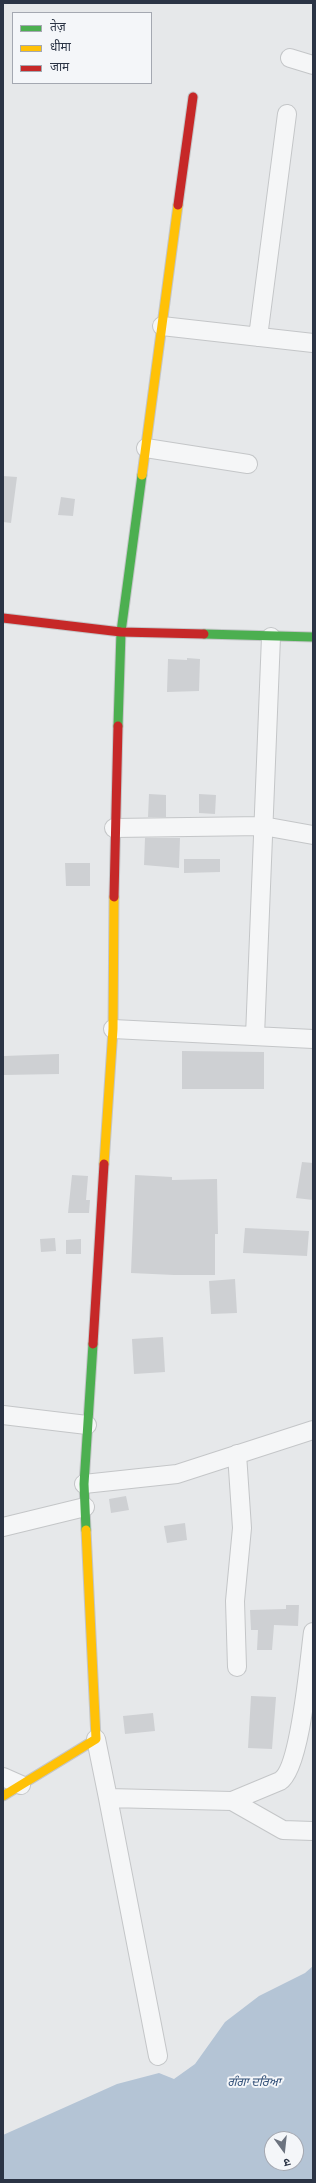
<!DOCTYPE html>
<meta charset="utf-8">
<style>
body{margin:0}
#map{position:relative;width:316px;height:2183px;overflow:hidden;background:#e6e8ea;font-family:Raleway,"Noto Sans Devanagari",sans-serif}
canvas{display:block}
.frame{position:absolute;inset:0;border:4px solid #2b3445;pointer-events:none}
.legend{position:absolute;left:12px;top:12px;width:140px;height:72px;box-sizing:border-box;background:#f4f6f9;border:1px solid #a4a8b1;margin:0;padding:5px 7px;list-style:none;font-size:12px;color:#2b3445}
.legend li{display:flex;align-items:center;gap:8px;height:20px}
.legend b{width:20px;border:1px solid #a4a8b1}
.north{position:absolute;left:264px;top:2131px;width:40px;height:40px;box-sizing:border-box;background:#f4f6f9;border:1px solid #a4a8b1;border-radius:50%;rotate:165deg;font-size:11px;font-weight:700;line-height:16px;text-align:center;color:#2b3445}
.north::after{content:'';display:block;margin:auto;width:14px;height:18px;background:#6c737f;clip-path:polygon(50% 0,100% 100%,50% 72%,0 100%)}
</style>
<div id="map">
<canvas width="316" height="2183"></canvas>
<div class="frame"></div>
<ul class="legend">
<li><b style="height:5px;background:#4caf50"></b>तेज़</li>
<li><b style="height:5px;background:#ffc107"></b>धीमा</li>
<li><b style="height:5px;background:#c62828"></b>जाम</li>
</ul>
<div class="north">उ</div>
</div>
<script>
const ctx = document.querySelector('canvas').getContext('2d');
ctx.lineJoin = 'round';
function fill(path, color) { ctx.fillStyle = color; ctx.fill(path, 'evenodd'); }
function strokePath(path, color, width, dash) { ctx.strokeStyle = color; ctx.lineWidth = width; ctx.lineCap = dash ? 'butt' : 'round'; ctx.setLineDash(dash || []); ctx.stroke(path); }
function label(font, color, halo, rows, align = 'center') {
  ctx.font = font + ' Raleway,"Noto Sans Gurmukhi",sans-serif'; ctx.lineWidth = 4; ctx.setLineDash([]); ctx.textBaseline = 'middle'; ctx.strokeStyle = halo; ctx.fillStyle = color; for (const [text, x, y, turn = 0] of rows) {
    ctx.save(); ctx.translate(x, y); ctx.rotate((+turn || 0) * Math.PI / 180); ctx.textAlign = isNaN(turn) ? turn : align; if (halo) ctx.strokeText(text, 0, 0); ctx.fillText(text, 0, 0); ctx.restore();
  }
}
fill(new Path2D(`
 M313,1966V2180H3V2135L117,2084L159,2073L174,2079L195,2064L225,2022L259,1996L305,1973ZM272,2139H296V2163H272Z`), '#b4c4d5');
fill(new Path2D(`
 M3,476L17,477L11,523L3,522Z
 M61,497L75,499L73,516L58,515Z
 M187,658L200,659L199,691L167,692L168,659L187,660Z
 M149,794L166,795V817H148Z
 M199,794L216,795L215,814L199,813Z
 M145,838H180L179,868L144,865Z
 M184,859H220V872L184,873Z
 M65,863H90V886H66Z
 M182,1051L264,1052V1089H182Z
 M59,1054V1074L4,1075V1056Z
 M302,1162L313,1163V1200L296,1198Z
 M72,1175L88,1176L86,1200H90L89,1213H68Z
 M135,1175L172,1177V1180L217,1179L218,1234H215V1275H174L131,1273Z
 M245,1228L309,1231L307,1256L243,1253Z
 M55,1238L56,1251L41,1252L40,1239Z
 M81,1239V1254H66V1240Z
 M235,1279L237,1313L211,1314L209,1281Z
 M163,1337L165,1372L134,1374L132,1339Z
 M126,1496L129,1510L111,1513L109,1499Z
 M185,1523L187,1540L167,1543L164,1526Z
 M286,1605H299L298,1626L274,1625L272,1650H257L258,1630H251L250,1610L286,1609Z
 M251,1696L276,1697L272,1749L248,1748Z
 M153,1713L155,1731L125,1734L123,1716Z`), '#ced0d3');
const street = new Path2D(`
 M290,58L313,65
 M162,326L313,343
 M258,337L287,114
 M146,448L248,464
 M114,828L263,826L313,835
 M113,1029L313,1039
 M255,1036L271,637
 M3,1415L87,1425
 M84,1484L177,1474L313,1430
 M3,1527L85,1507
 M237,1667L235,1601L242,1528L237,1454
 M96,1739L108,1798L232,1801L280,1781C301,1768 309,1660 313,1632
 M3,1777L21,1785
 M108,1798L158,2056
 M232,1801L283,1830L313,1831`);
const fast = new Path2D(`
 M204,634L313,637
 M118,726L121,632L142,475
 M86,1530L84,1484L93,1344`);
const slow = new Path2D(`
 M142,475L178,205
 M104,1164L113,1029L114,897
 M3,1796L96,1739L86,1530`);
const jam = new Path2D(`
 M178,205L193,97
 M3,618L121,632L204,634
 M114,897L118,726
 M93,1344L104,1164`);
strokePath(street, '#c4c6c8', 20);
strokePath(fast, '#c4c6c8', 11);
strokePath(slow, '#c4c6c8', 11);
strokePath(jam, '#c4c6c8', 11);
strokePath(street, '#f5f6f7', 18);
strokePath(fast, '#4caf50', 9);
strokePath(slow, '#ffc107', 9);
strokePath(jam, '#c62828', 9);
label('italic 12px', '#34527a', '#f4f6f9', [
 ["ਗੰਗਾ ਦਰਿਆ",254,2082]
]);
</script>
